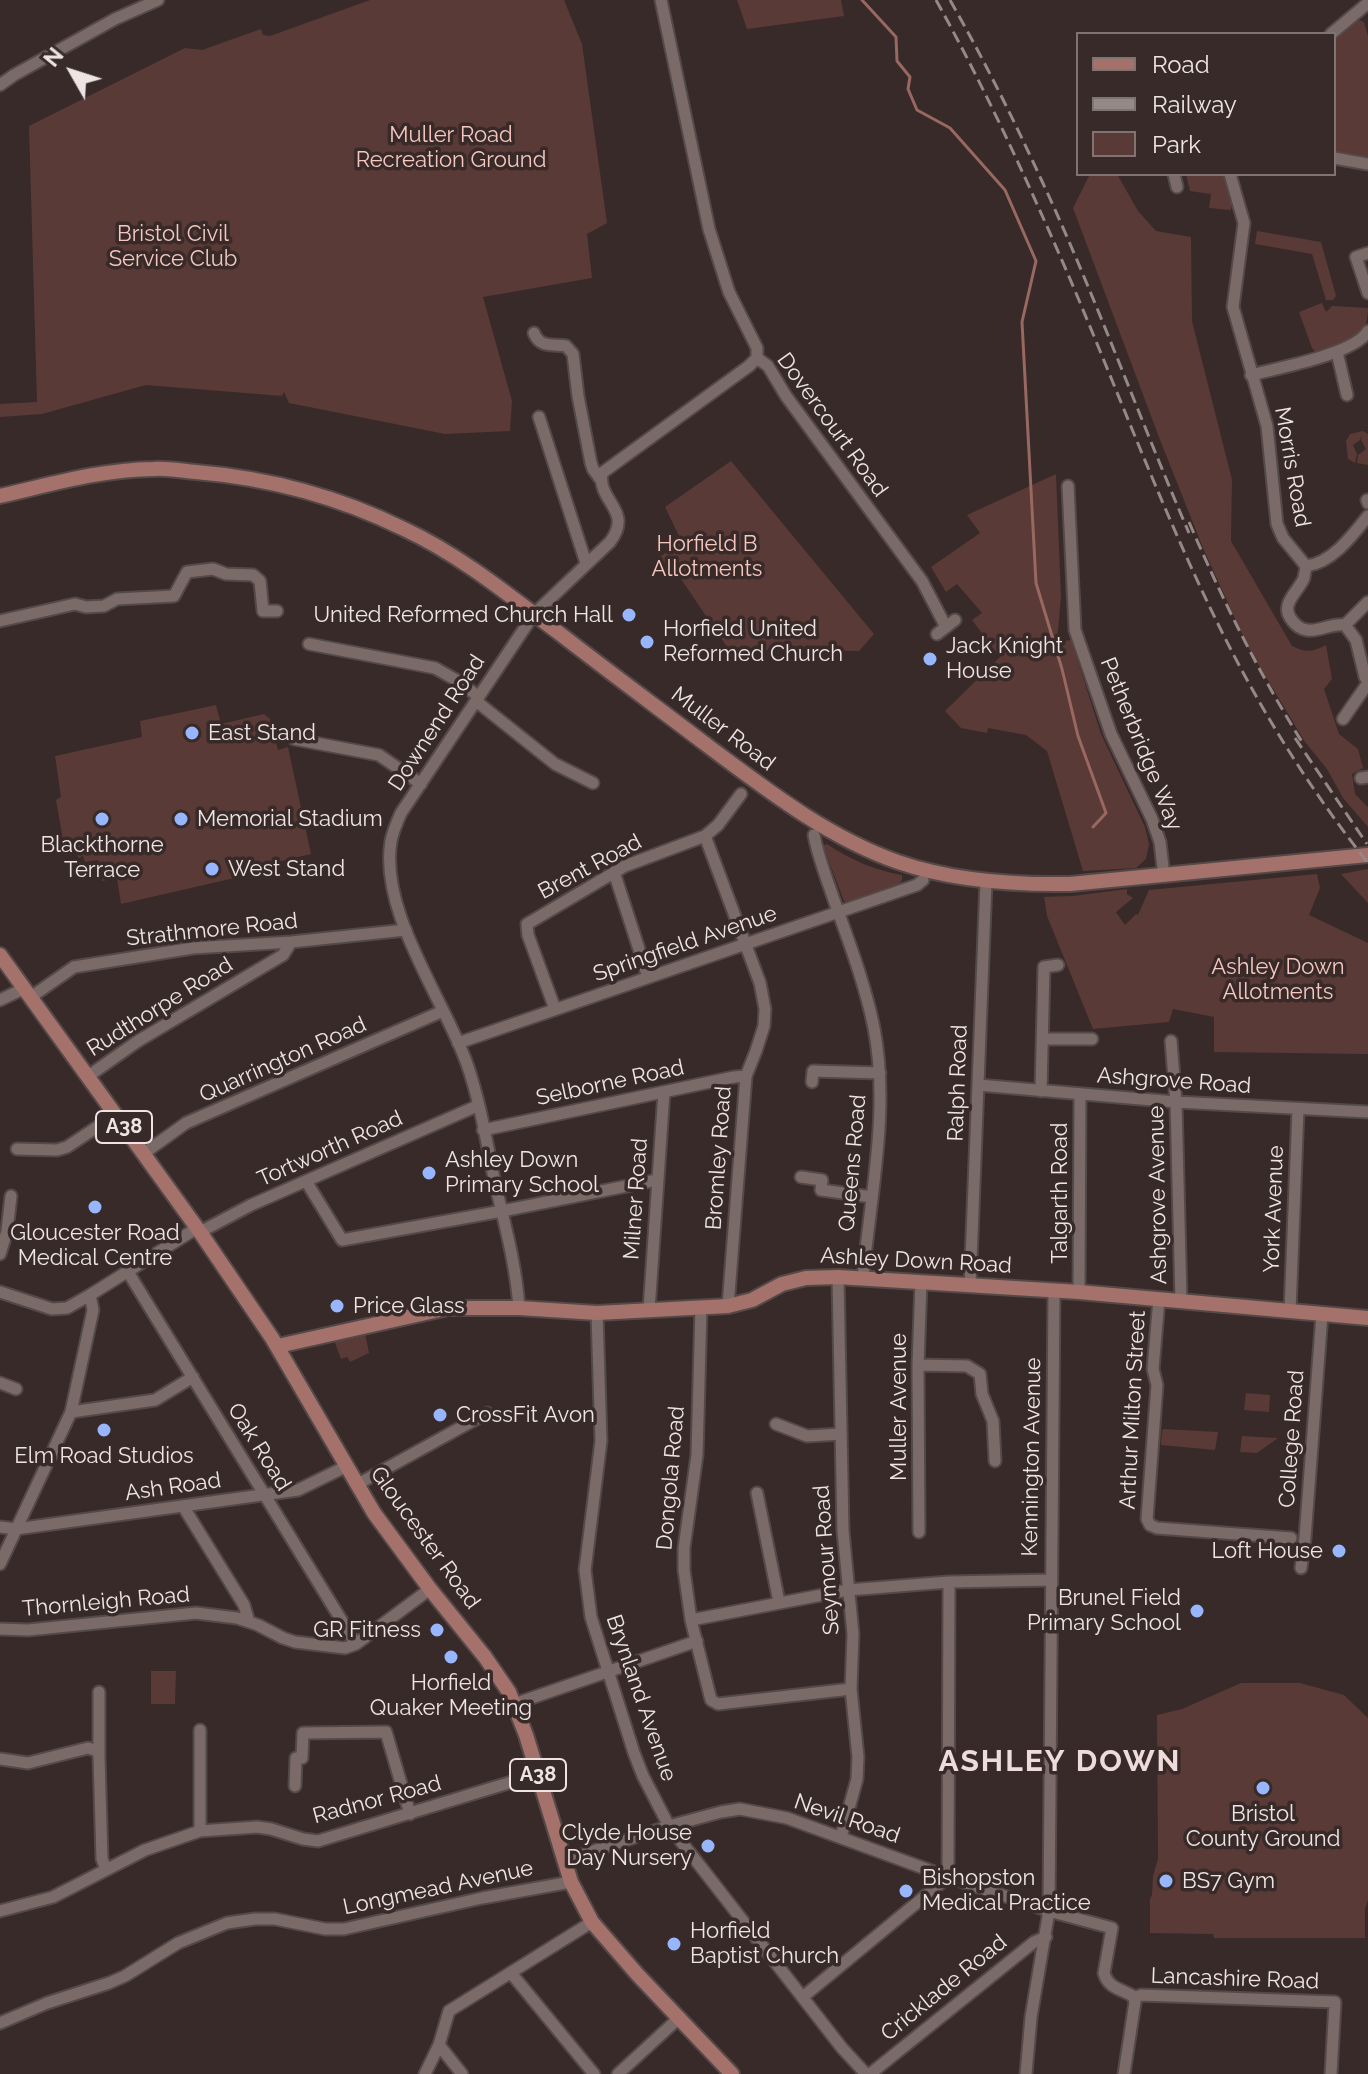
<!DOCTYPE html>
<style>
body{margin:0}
#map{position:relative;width:1368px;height:2074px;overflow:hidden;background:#372a28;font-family:Raleway,sans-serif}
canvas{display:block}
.legend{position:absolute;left:1076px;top:32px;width:260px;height:144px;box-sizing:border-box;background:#372a28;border:2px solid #807473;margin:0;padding:10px 14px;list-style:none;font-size:24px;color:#ede4e3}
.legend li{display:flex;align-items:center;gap:16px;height:40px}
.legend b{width:40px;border:2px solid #807473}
.north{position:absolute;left:32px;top:32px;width:80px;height:80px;-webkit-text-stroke:6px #372a28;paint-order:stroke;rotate:309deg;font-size:22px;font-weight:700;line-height:32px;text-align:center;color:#ede4e3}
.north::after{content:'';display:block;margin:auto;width:28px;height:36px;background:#ede4e3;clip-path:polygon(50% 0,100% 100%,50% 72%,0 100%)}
</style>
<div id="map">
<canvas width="1368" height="2074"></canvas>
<ul class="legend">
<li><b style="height:10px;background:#a4726b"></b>Road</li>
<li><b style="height:10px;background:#948987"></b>Railway</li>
<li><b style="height:22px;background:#5a3a36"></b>Park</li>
</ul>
<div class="north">N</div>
</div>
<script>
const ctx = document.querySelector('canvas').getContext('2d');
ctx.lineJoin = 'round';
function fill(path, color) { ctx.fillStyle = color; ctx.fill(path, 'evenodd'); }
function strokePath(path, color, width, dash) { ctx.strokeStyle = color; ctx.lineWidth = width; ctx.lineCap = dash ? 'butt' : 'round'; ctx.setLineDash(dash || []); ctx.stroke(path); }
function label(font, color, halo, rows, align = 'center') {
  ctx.font = font + ' Raleway,sans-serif'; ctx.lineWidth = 7; ctx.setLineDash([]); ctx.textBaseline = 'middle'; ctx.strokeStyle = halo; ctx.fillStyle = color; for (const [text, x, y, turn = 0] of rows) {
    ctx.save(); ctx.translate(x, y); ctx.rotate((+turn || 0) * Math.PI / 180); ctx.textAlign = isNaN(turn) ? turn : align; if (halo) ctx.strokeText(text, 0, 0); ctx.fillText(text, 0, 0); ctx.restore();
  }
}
fill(new Path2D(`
 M370,0H564L582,44L607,223L587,234L592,278L483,297L512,401L510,431L445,434L289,403L284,392L282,396L146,385L42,414L0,417V404L37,402L29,126L185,48L202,50L261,29L263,35L270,36Z
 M737,0H841L844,16L747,29Z
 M1359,20L1364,22L1368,36V159L1334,153V38L1352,23Z
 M1090,174H1117L1138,211L1156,231L1191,237L1192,321L1232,480L1231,541L1292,646C1305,653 1313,652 1326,645L1332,679L1324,689L1339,734L1358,749L1363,768L1352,774L1355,794L1368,807V827L1343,798L1327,769L1305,742L1248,647L1203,548L1160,440L1073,208Z
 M1186,174H1224L1230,195L1233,196L1231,210L1209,208L1211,194L1190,191Z
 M1257,231L1321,242L1336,296L1333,300H1326L1312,254L1255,244Z
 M1322,303L1326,312L1332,306L1368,308C1368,342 1344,344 1317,353L1312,348L1299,312Z
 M1363,431L1368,434V465L1357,463L1358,455L1366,449L1361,440L1362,433L1360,440L1353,445L1357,454L1355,463L1348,459L1346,441L1350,434Z
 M731,461L874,634L859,651L729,650L679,576L668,567L653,562L680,542V538L665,507Z
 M1056,474L1061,597L1057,642L1071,640L1101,734L1145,827L1149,844L1146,859L1136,868L1083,871L1047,751L1026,735L988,728L987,733L961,728L945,711L1000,657L972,620L982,613L957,584L946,592L931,567L980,533L967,515Z
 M216,705L221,724L264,714L270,719L278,750L288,747L311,854L265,865V871L121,904L117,878L102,881L98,860L85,862L83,856L78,858L74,839L63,840L56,800L61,797L55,756L142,737L140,721Z
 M827,844C851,860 874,870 902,875V880L899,885L848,902L844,901L823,846Z
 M1367,869L1368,870V903L1341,874Z
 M1317,874L1320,888L1309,915L1368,943V1054L1214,1052V1017L1173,1009L1169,1022L1093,1029L1047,916L1044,897L1073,896L1127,889V894L1133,898L1116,912L1125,925L1136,914L1138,915L1149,890Z
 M365,1333L369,1353L350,1362L347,1357L341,1359L334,1340Z
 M1246,1393L1270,1395L1269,1412L1244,1410Z
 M1164,1429L1218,1432L1215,1450L1161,1445L1162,1430Z
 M1242,1436L1278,1438L1257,1453L1240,1452Z
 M151,1671H176L175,1704H151Z
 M1241,1683H1300L1344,1695L1368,1718V1900L1365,1909V1938H1214L1213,1934L1150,1933V1899L1152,1895L1153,1876L1158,1859L1157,1715L1182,1709Z`), '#5a3a36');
strokePath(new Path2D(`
 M862,0L896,37L897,61L910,77L908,89L917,110L950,128L1005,190L1036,261L1022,322L1036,583L1062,669L1078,736L1106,813L1093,827`), '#986861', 3);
const minor = new Path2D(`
 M661,0L709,229L729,292L757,348V358L768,366L786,396L922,581L946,627
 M1331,34L1368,3
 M0,85L14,75L115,19L158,0
 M1334,158L1368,164
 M1174,174L1177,187
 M1230,174L1244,223L1233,307L1267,426L1277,524L1283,538L1306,566C1332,563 1353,535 1368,516
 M1368,253L1356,257L1368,293
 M534,333C540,348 552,344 566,346L573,354L578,396L591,463L593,469L601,480
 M1337,352L1347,395
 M1251,375C1278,368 1355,354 1368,331
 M539,417L586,563
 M1068,486L1075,630L1111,734L1152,819L1160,842L1164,876
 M1367,500L1368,503
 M1306,566C1306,568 1304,576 1304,578C1298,592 1280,604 1291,619C1295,625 1300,629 1307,630C1320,632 1330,623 1345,625L1356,640L1365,677L1368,681
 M0,621L75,604L86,607L104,606L117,599L174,596L187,572L213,569L226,574L253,575L260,581L263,611H277
 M1345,625L1368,602
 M937,634L955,620
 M309,644L435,668L458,681L479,697
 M476,701L555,764L593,783
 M1343,719L1368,683
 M294,739L379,755L421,784
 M1361,778L1368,777
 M814,835C818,857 827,879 834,900C849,942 865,984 874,1028C890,1111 870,1196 863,1278
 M705,836L760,983L765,1009L764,1026L756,1051L746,1076L728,1306
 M614,872L648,977
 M31,997L74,967L193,948L291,942L406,930
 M0,1000L25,988
 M555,1009L528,935L527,924L625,866L705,836L718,825L741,794
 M1042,1039H1092
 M1171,1041L1176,1102L1181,1300
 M458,1043L917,885L923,880
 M87,1077L138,1041L283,955L291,942
 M812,1082L813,1071L880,1073
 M978,1085L1176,1102L1368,1112
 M1041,1091L1044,967L1058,965
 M483,1130L734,1077L746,1076
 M17,1149L57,1150L67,1147L115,1115
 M143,1154L186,1123L443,1011
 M801,1177L822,1180L821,1190L872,1197
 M306,1181L342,1240L502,1211L657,1180
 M200,1232L251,1205L477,1106
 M0,1254L7,1231L11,1196
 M128,1272L356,1644
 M838,1277L843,1531L853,1634L851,1689L858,1757L857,1779L841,1837
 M970,1286L986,882
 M0,1292L52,1309L67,1308L90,1295L197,1228
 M1079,1292L1080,1094
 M1159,1299L1153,1369L1157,1385L1147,1519L1150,1525L1157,1528L1291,1538
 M519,1308C516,1265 505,1225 495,1183C487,1144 480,1101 467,1064C444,999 379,912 391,841C393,831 397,822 401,813L534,614L610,542C634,510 597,502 602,473L749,366L757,358
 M701,1308L697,1455L684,1548V1570L691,1620L711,1700L718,1704L851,1689
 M649,1310L664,1092
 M1290,1311L1298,1109
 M597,1313L601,1441L585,1570L591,1617L634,1753L643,1776L669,1826L842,2048L866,2074
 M918,1365L967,1366L980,1374L982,1394L993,1421L995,1461
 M0,1383L16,1389
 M71,1412L155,1400L193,1377
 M776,1424L807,1436L841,1434
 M358,1484L487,1413
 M757,1493L779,1602
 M183,1506L244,1605L249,1622
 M0,1527L16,1529L298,1490L347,1466
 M919,1532L918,1365L921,1282
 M0,1564L71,1412L93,1310L90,1295
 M1301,1568L1305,1538L1322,1314
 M691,1620L848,1590L949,1582L1051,1580
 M0,1629L28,1630L196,1613L237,1618L258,1625L283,1638L295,1642L345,1648L356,1644L430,1589
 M99,1692V1756
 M514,1704L697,1641
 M0,1759L28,1763L88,1748L98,1751L99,1757L102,1859L106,1869
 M295,1786L296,1758H302L303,1733L386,1732L410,1814
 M200,1831V1730
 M566,1860L669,1826L721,1812L740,1809L787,1818L948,1877L1049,1911L1112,1928L1104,1973C1108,1988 1121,1989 1133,1996L1135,2002L1124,2074
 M0,1911L53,1897L145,1850L200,1831L257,1827L271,1829L303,1839L318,1841L538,1774
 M511,1973L594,2074
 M804,1996L948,1877L949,1582
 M1134,1998L1141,1995L1335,2002L1331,2074
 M0,2023L47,2003L109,1983L125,1976L178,1943L227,1923L255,1919H275L325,1929H344L482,1898L571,1882
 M439,2045L462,2074
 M425,2074L439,2045L449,2011L592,1922
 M618,2074L680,2017
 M870,2074L1034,1942L1046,1937
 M1026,2074L1031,2017L1049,1911L1054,1291`);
const major = new Path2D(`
 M0,496C53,484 98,470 154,469C168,468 182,471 196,472C268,478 339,497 404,529C460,555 510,596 559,633C608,671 658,708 708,746C767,790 827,837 898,862C953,881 1012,885 1070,884L1368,855
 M0,955L200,1232L272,1338L374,1513L430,1589L485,1657L509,1692L526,1735L571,1882L592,1922L637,1974L732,2074
 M278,1346L448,1308H519L597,1313L728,1306L752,1300L782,1284L806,1278L838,1277L1079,1292L1368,1318`);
strokePath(minor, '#544948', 15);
strokePath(major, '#544948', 18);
strokePath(minor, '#7a6b69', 11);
strokePath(major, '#a4726b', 14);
strokePath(new Path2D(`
 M936,0C985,88 1027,180 1067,272C1118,391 1163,513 1220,628C1261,711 1311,791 1368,863
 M950,0C983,58 1013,118 1041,179C1095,295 1138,415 1189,533
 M1189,522C1222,599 1259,674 1304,745
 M1295,738L1367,844`), '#948987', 3, [12, 6]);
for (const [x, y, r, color] of [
 [629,615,8,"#97b6fd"],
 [647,642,8,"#97b6fd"],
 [930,659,8,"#97b6fd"],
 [192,733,8,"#97b6fd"],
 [102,819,8,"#97b6fd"],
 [181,819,8,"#97b6fd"],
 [212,869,8,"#97b6fd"],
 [429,1173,8,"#97b6fd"],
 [95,1207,8,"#97b6fd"],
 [337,1306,8,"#97b6fd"],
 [440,1415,8,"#97b6fd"],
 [104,1430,8,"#97b6fd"],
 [1339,1551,8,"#97b6fd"],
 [1197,1611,8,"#97b6fd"],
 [437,1630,8,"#97b6fd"],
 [451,1657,8,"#97b6fd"],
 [1263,1788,8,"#97b6fd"],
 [708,1846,8,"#97b6fd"],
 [1166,1881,8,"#97b6fd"],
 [906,1891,8,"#97b6fd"],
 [674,1944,8,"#97b6fd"]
]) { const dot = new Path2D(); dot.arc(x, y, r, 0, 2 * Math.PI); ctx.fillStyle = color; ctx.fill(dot); strokePath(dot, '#372a28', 3); }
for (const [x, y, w] of [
 [124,1127,56],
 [538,1775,56]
]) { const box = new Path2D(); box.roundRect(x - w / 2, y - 16, w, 32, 6); ctx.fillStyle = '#372a28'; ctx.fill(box); strokePath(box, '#ede4e3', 2); }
label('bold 20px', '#ede4e3', null, [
 ["A38",124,1127],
 ["A38",538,1775]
]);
label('22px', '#f7c7bf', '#372a28', [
 ["Muller Road",451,135],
 ["Recreation Ground",451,160],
 ["Bristol Civil",173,234],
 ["Service Club",173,259],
 ["Horfield B",707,544],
 ["Allotments",707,569],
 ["Ashley Down",1278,967],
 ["Allotments",1278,992]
]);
label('22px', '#ede4e3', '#372a28', [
 ["Dovercourt Road",832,425,54],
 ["Morris Road",1292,467,80],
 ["Downend Road",437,723,-57],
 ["Muller Road",723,729,37],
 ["Petherbridge Way",1141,744,68],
 ["Brent Road",590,867,-28],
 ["Strathmore Road",212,930,-6],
 ["Springfield Avenue",685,944,-19],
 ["Rudthorpe Road",160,1007,-32],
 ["Quarrington Road",283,1060,-24],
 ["Ashgrove Road",1174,1081,4],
 ["Selborne Road",610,1083,-12],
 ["Ralph Road",958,1083,-88],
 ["Tortworth Road",330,1149,-24],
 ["Bromley Road",719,1158,-86],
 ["Queens Road",853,1163,-85],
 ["Talgarth Road",1060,1193,-90],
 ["Ashgrove Avenue",1158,1195,-91],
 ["Milner Road",636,1199,-86],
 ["York Avenue",1274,1209,-88],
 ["Ashley Down Road",916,1261,3],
 ["Muller Avenue",899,1407,-90],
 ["Arthur Milton Street",1133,1410,-87],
 ["College Road",1292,1439,-86],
 ["Oak Road",259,1447,58],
 ["Kennington Avenue",1032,1457,-89],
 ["Dongola Road",671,1478,-85],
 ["Ash Road",173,1487,-8],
 ["Gloucester Road",425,1538,54],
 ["Seymour Road",827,1560,-94],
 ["Thornleigh Road",106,1602,-5],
 ["Brynland Avenue",641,1698,71],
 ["Radnor Road",377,1800,-15],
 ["Nevil Road",847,1819,19],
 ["Longmead Avenue",438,1888,-12],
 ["Lancashire Road",1235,1979,2],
 ["Cricklade Road",944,1988,-39]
]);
label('22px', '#ede4e3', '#372a28', [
 ["United Reformed Church Hall",613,615,"right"],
 ["Horfield United",663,629],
 ["Reformed Church",663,654],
 ["Jack Knight",946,646],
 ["House",946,671],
 ["East Stand",208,733],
 ["Memorial Stadium",197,819],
 ["Blackthorne",102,845,"center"],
 ["Terrace",102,870,"center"],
 ["West Stand",228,869],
 ["Ashley Down",445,1160],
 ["Primary School",445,1185],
 ["Gloucester Road",95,1233,"center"],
 ["Medical Centre",95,1258,"center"],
 ["Price Glass",353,1306],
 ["CrossFit Avon",456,1415],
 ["Elm Road Studios",104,1456,"center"],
 ["Loft House",1323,1551,"right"],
 ["Brunel Field",1181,1598,"right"],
 ["Primary School",1181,1623,"right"],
 ["GR Fitness",421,1630,"right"],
 ["Horfield",451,1683,"center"],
 ["Quaker Meeting",451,1708,"center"],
 ["Bristol",1263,1814,"center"],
 ["County Ground",1263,1839,"center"],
 ["Clyde House",692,1833,"right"],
 ["Day Nursery",692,1858,"right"],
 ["Bishopston",922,1878],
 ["Medical Practice",922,1903],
 ["BS7 Gym",1182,1881],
 ["Horfield",690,1931],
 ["Baptist Church",690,1956]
], 'left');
ctx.letterSpacing = '2px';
label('bold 30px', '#eddcd9', '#372a28', [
 ["ASHLEY DOWN",1060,1762]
]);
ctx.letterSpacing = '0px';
</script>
